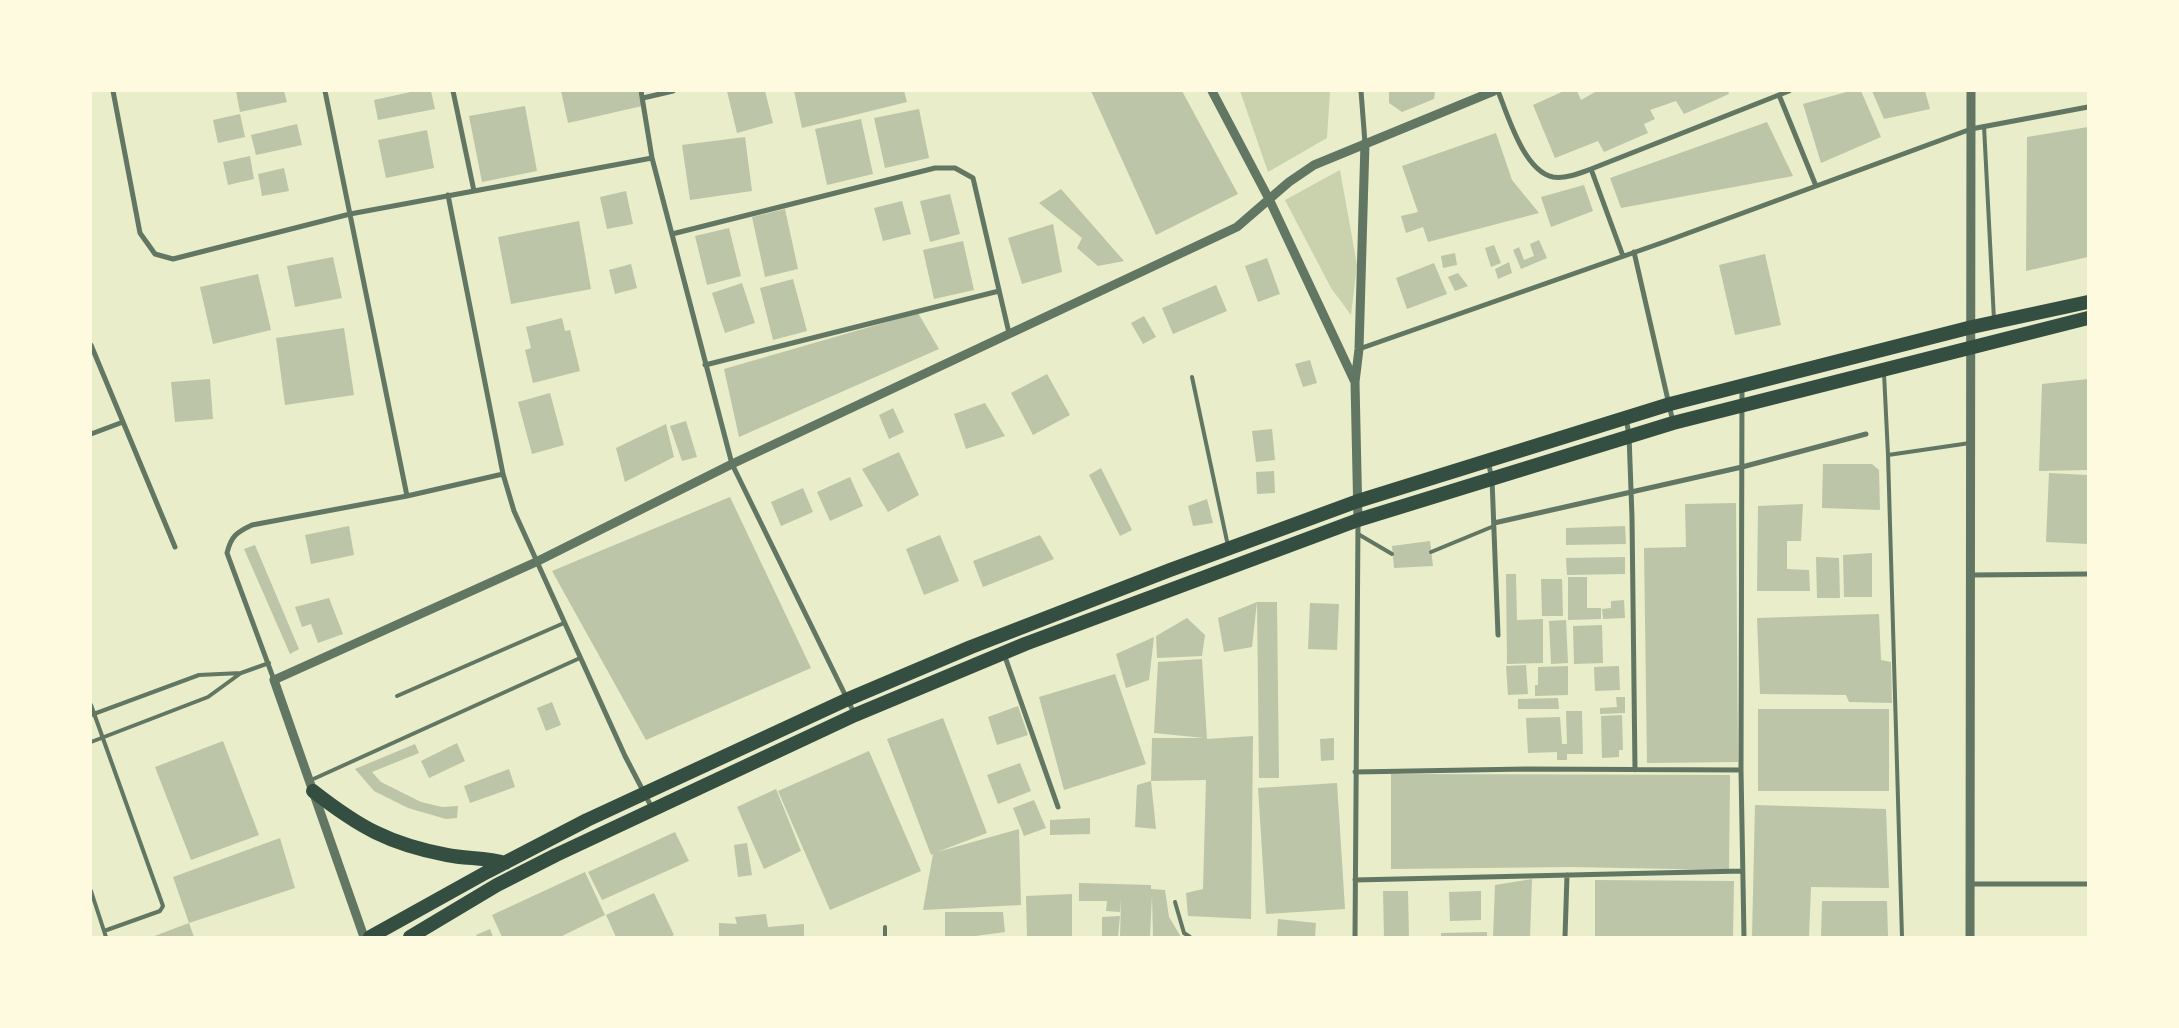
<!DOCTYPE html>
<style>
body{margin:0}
#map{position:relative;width:2179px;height:1028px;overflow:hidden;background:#e9edc9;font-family:"Fira Sans Condensed",sans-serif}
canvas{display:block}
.frame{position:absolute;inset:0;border:92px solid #fefae0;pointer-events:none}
</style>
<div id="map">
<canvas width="2179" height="1028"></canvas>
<div class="frame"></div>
</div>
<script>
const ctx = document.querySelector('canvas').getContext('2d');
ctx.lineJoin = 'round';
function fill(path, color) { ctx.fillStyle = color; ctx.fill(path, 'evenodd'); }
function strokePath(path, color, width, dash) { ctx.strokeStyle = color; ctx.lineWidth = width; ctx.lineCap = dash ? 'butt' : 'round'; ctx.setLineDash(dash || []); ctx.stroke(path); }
fill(new Path2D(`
 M1240,91H1330L1327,138L1268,172Z
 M1340,170L1357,265L1351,315L1331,288L1285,200Z`), '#cad2ad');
fill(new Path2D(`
 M236,91H284L287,102L240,112Z
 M415,91H431L435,109L378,120L374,100Z
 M561,91H638L642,106L568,123Z
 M727,91H765L773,123L737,133Z
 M794,91H904L907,102L802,128Z
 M1091,91H1182L1238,194L1156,235Z
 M1389,91H1435L1434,99L1402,112L1389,103Z
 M1564,91H1577L1581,100L1597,91H1728L1729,94L1684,114L1676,101L1650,110L1655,119L1644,124L1648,133L1604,152L1598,141L1555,158L1533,105Z
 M1850,91H1861L1881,137L1821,163L1803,104Z
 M1872,91H1925L1930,109L1884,119Z
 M525,106L537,171L482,182L469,116Z
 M919,109L929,158L885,168L874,118Z
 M240,114L245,137L218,143L213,120Z
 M861,119L873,174L827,185L815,129Z
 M1767,122L1793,176L1621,208L1610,178Z
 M297,124L302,145L256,155L251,135Z
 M2088,127V257L2026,271L2027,137Z
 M427,130L434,168L386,178L378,140Z
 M1496,133L1512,180L1539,213L1428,242L1423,227L1406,233L1401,216L1418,212L1402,166Z
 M745,137L752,191L690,200L682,145Z
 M250,156L254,179L228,185L223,162Z
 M284,168L289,191L262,196L258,174Z
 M1584,185L1593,211L1551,227L1541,197Z
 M1061,189L1124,261L1098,266L1077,248L1082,238L1039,203Z
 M626,191L633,224L607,229L600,197Z
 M950,194L960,234L930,242L920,201Z
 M902,201L911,234L883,241L874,208Z
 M785,209L798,269L765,277L752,217Z
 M579,221L591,289L511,304L498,237Z
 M1053,224L1062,272L1022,284L1008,238Z
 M729,228L741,276L707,285L695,236Z
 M1539,240L1547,258L1521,269L1513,250L1519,247L1524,260L1534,256L1530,244Z
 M963,241L974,290L934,299L923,250Z
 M1494,245L1501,263L1491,267L1485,248Z
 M1455,253L1457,265L1443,268L1441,256Z
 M1765,254L1781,325L1735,335L1719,265Z
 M333,257L342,298L295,307L287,266Z
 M1267,258L1280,294L1258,302L1245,266Z
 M1509,262L1512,273L1498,279L1495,269Z
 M1434,263L1447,294L1407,309L1396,278Z
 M631,264L637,288L615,294L609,270Z
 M1458,273L1468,286L1455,291L1448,277Z
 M258,274L271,330L213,344L200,287Z
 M793,279L807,331L773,340L760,288Z
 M742,283L755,323L725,333L712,293Z
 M1216,285L1227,311L1173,334L1162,308Z
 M918,313L939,349L739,437L724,369Z
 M1144,316L1156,337L1143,344L1131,323Z
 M562,318L565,331L570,330L580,371L533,383L525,350L531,348L526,327Z
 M344,328L354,395L285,405L276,338Z
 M1310,360L1317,383L1303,387L1295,364Z
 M1047,374L1070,415L1033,435L1011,393Z
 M210,379L213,419L175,422L171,382Z
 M2088,379V470L2039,471L2042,384Z
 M550,393L564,445L532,454L518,402Z
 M985,403L1005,436L966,449L954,414Z
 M893,408L904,432L889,439L879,415Z
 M686,421L697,457L682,461L670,426Z
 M666,424L674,457L625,482L616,448Z
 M1272,429L1275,460L1256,462L1252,431Z
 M899,452L919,495L888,512L862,469Z
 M1823,464H1872L1879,470L1880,510L1822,508Z
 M1101,468L1132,530L1120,536L1089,475Z
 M1274,471L1275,493L1257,494L1256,472Z
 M2049,473L2087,475L2088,544L2046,542Z
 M850,477L863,506L830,521L817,492Z
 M803,488L813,512L781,526L771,502Z
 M730,497L811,668L646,740L552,571Z
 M1207,499L1213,523L1193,526L1188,506Z
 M1736,503L1738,762L1647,763L1644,548L1686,547L1685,504Z
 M1803,504L1801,541H1787V569L1809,570L1810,591H1757L1758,506Z
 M349,526L354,555L311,564L305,535Z
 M1625,526L1626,544L1566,545V528Z
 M940,535L959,581L924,595L906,549Z
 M1040,535L1054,559L983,587L973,561Z
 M1430,541L1433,566L1394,568L1392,546Z
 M255,545L299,649L290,654L244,549Z
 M1872,553V597H1844L1843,555Z
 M1625,557V574L1567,575L1566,558Z
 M1816,557L1839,558L1840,598H1817Z
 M1506,574H1516L1517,620L1543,619V663L1507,664Z
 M1568,577H1587V608H1601V619L1568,620Z
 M1541,579H1562L1563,616H1542Z
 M329,598L343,634L318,643L311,624L302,627L295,607Z
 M1624,600L1625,618L1603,619L1602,609L1611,608V601Z
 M1257,602L1252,647L1224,652L1218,618Z
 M1257,602H1277L1279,778H1259Z
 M1310,603L1339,604L1337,650L1308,649Z
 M1879,614L1881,660L1891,662L1892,703L1849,702L1846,695L1760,694L1757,618Z
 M1187,618L1205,635L1202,656L1157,658L1156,636Z
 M1566,620L1568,663L1551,664L1549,621Z
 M1602,625L1603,663L1574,664L1573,626Z
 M1154,637L1149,680L1126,688L1116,654Z
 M1202,659L1207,739L1253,736L1251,919L1188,916L1186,893L1203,889L1206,780L1151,781L1152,738H1204L1154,733L1158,662Z
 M1526,665L1528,694L1508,695L1506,666Z
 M1568,666V695L1535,696V685H1538V667Z
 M1619,666L1620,690L1595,691L1594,667Z
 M1115,674L1146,764L1064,790L1039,697Z
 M1616,697H1625V713L1600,714V708L1617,707Z
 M1558,698L1559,709H1518V699Z
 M552,702L561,725L546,731L537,708Z
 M1018,706L1028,735L997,745L988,717Z
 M1758,709H1889V791H1758Z
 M1566,711H1582L1583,754H1567V760H1557V752L1528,753L1526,718L1560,717L1562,744H1567Z
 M1622,715L1623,750H1619V757L1602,758L1601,716Z
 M943,718L987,833L937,852L1019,829L1021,905L923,910L933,854L931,855L887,739Z
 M1334,738V760L1321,761L1320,739Z
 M223,741L259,835L191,860L155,767Z
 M457,743L465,761L429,778L421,761Z
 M415,744L419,753L372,772L381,782L421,802L442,807L458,806L457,818L446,819L408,808L374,791L355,769Z
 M869,751L921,871L830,910L778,791Z
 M1020,763L1031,791L998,804L987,775Z
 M509,769L515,787L470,803L464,786Z
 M1391,774L1730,775L1729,870L1571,867L1391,869Z
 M1151,781L1156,829L1135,827L1137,785Z
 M1337,783L1345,909L1266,914L1258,788Z
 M776,789L801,851L764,869L737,807Z
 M1034,800L1046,828L1024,836L1013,808Z
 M1755,805L1886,809L1889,888L1811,887L1809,937H1752Z
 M1090,818V834L1050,835V820Z
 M675,832L689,861L602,900L588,872Z
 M280,838L295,888L189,923L173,877Z
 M747,843L752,875L738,877L734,845Z
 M585,872L605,915L560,937H502L492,915Z
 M1532,879L1530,937H1493L1495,885Z
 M1595,880L1734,881L1733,937H1595Z
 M1079,883L1151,885V889L1165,890L1169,917L1181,937H1153L1152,895L1150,937H1120L1121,899L1120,912L1106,911L1107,901H1079Z
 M1383,891H1408L1409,937H1384Z
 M1481,891V920L1450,921L1449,892Z
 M654,893L674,935L670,937H616L606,915Z
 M1072,894V937H1027L1026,896Z
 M1822,901H1887L1888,937H1821Z
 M945,912H1003L1005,932L968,937H945Z
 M766,914L768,927L804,924V937H719V923L737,924L735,917Z
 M1120,916L1118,937H1102V917Z
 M1278,919L1316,923L1315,937H1277Z
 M189,923L194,937H152Z
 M490,929L493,937H477L476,935Z
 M1487,932V937H1441V933Z`), '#bcc5a7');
strokePath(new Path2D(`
 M1984,126L1994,320
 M1884,373L1888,455L1902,937
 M1192,377L1228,546
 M1888,455L1970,443
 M1358,534L1392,554
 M1431,552L1494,526
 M241,673L269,663
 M397,696L564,623
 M91,705L163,906L160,911L104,931
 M91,715L199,675L241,673L208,697L91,742
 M309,781L580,658
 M91,891L106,937
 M1175,902L1184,933L1190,937
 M885,937V927`), '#617663', 4);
strokePath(new Path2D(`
 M113,91L140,233L155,254L173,259L350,214L652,158
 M325,91L407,496
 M453,91L474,191
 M641,91L652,158L732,464L855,715
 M1361,91L1365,143
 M1498,91C1508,116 1524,171 1553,177C1566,179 1580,173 1591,169L1789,91
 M1779,95L1816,186
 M643,98L673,91
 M1591,169L1623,256
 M448,195L503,474L514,511L625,756L652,808
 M672,234L935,168H955L973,178L1009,333
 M1634,252L1673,422
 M91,345L175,547
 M1359,349L1664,242L1971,129L2088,107
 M705,365L999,291
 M1742,388L1741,770L1744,937
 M1626,418L1629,435L1632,517L1635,770
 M91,434L123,422
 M1488,461L1492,479L1498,635
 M1494,523L1742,467L1866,434
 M1972,575L2088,574
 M1004,654L1058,807
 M274,680L227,553C231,536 237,532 252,525L407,496L503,474
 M1355,772L1526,769L1741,770
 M1355,880L1742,871
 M1971,884H2088
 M1355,937L1358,522
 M1565,937L1567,875`), '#617663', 5);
strokePath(new Path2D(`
 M1212,91L1269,199L1354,380
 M1358,520L1355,382L1359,349L1365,143
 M364,937L274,680L536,562L732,464L1237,227L1289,182L1314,165L1494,91
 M1970,937L1971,91`), '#617663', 9);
strokePath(new Path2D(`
 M313,791C359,827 389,844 447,855C466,859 487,857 505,863
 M370,937L487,872L587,820L846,700L971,647L1170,570L1358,501L1670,404L1972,327L2088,302
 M410,937L497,885L556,855L855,715L1025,644L1358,520L1673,423L2088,318`), '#344e41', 14);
</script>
